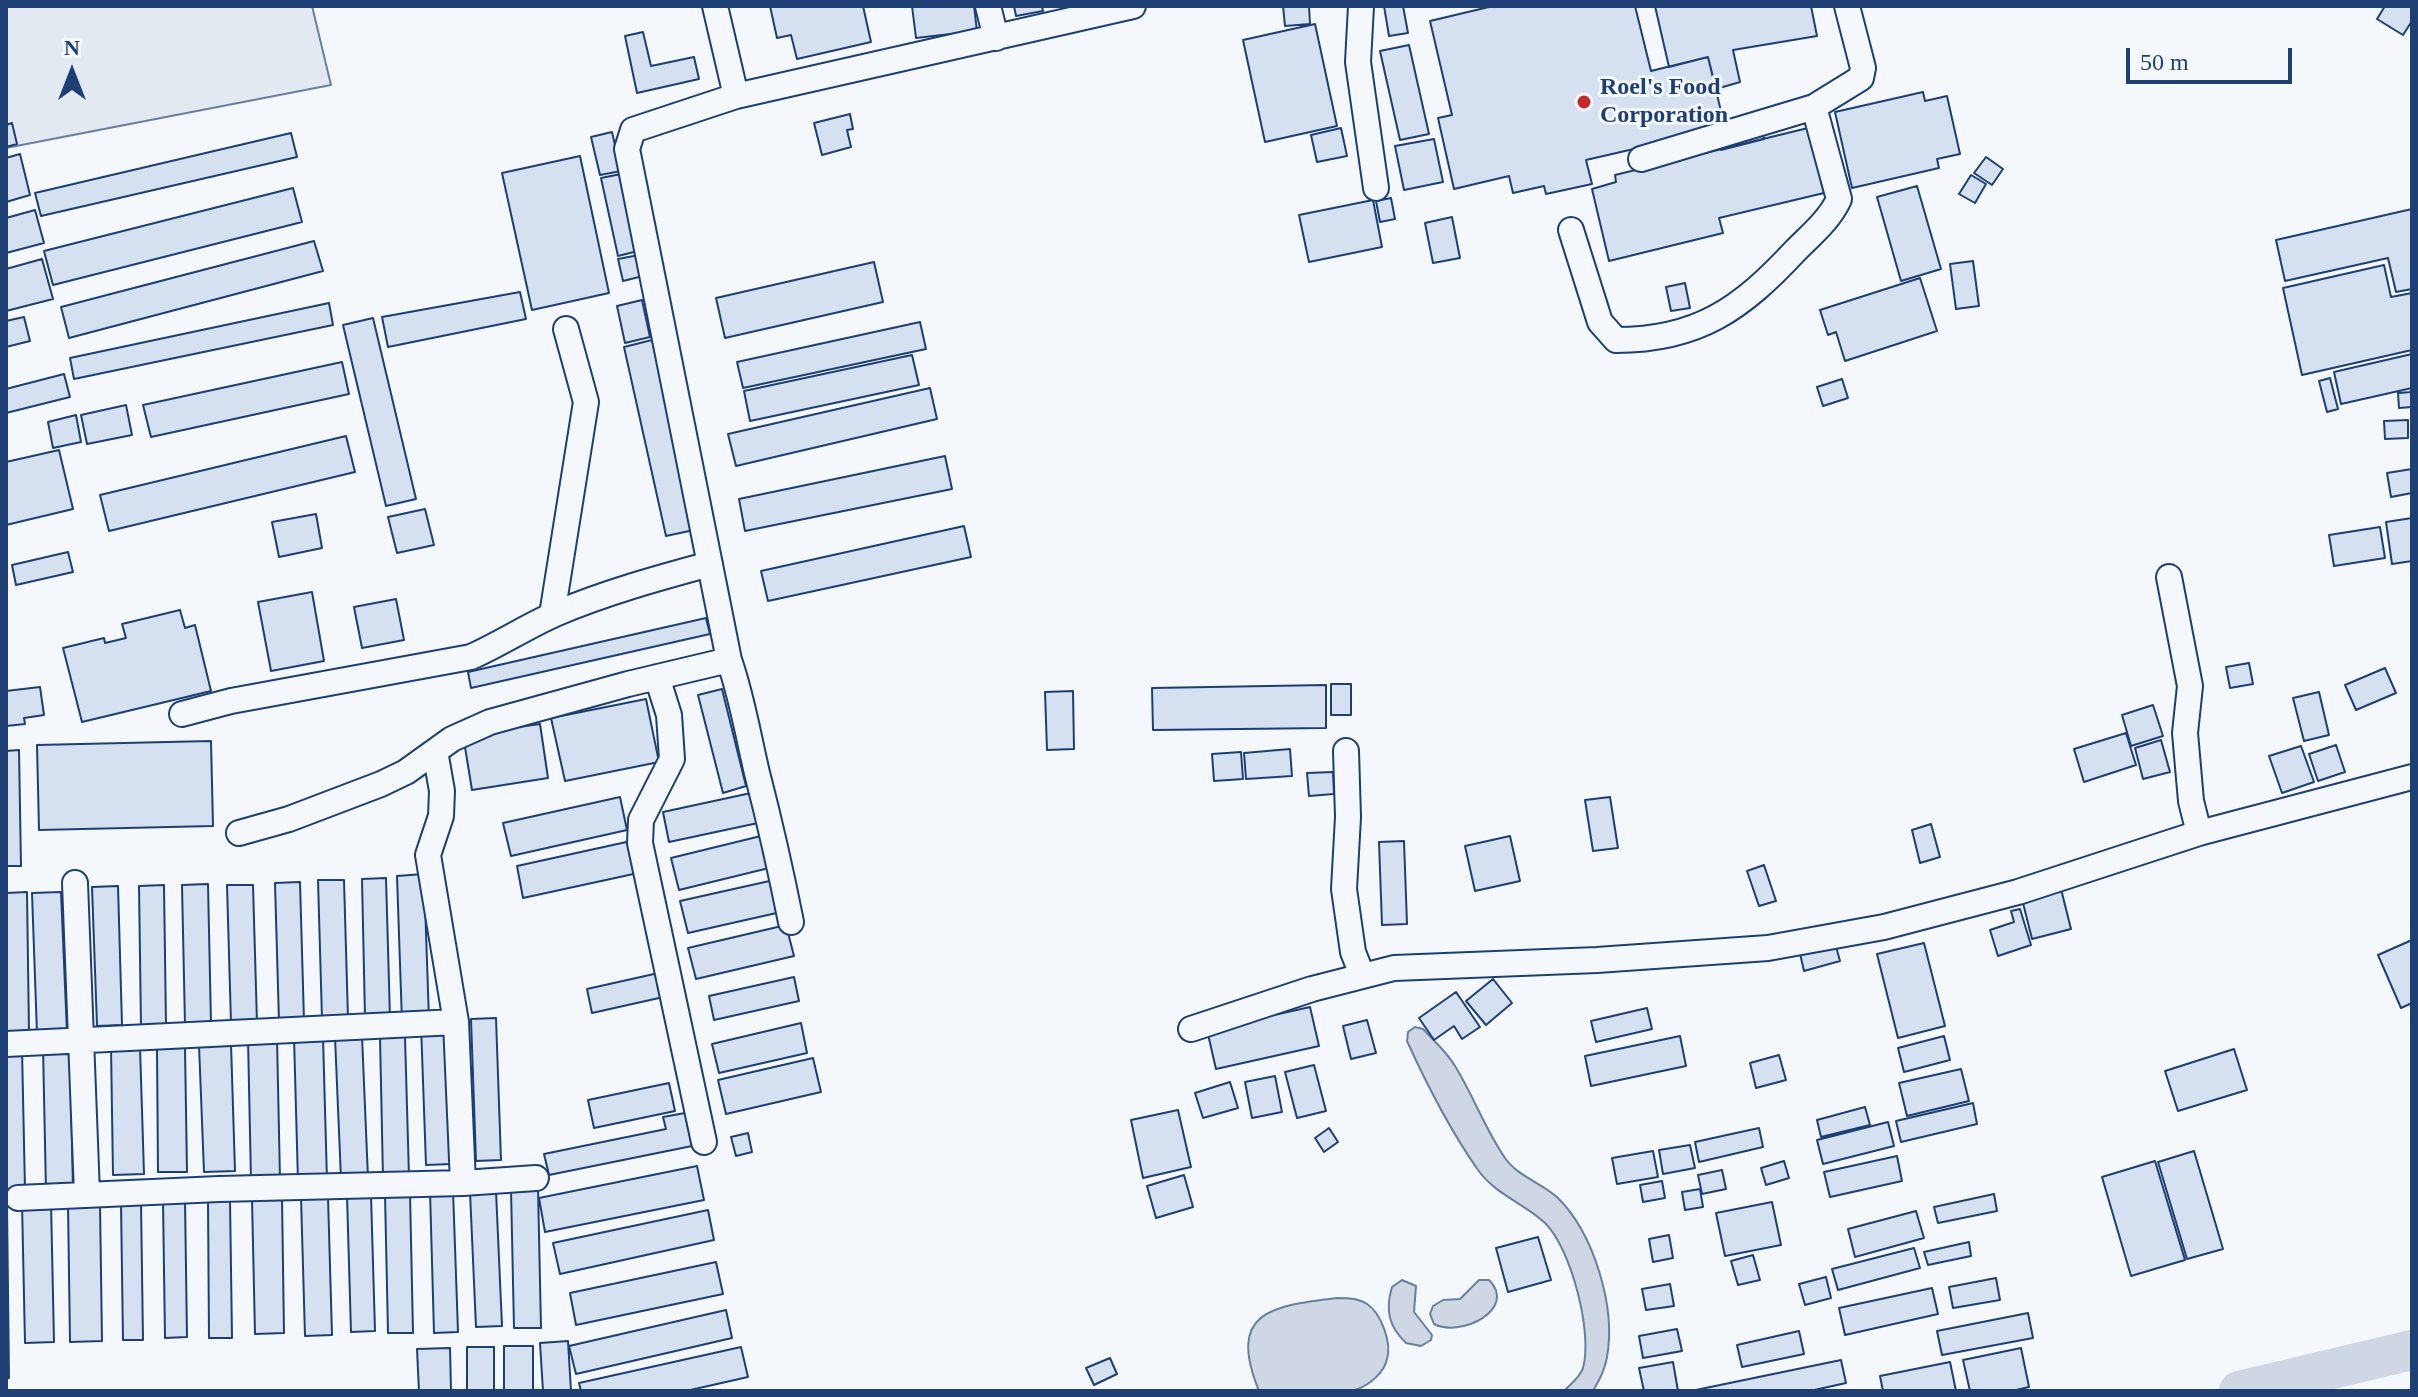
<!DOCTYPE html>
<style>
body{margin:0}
#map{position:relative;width:2418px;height:1397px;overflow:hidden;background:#f4f7fb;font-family:"Times New Roman",serif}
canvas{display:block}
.frame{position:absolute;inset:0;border:8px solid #1d3f73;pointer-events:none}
.north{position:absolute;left:32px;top:32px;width:80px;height:80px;-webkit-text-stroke:6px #f4f7fb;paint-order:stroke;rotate:0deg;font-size:22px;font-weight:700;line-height:32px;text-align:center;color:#1d3f73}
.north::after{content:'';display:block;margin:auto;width:28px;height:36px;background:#1d3f73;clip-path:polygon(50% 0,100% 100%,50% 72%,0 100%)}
.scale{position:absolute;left:2126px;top:48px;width:166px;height:36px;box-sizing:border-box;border:4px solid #1d3f73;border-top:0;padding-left:10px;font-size:24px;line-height:28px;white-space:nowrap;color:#1d3f73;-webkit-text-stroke:6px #f4f7fb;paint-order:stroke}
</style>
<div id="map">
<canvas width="2418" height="1397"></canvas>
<div class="frame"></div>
<div class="north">N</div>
<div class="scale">50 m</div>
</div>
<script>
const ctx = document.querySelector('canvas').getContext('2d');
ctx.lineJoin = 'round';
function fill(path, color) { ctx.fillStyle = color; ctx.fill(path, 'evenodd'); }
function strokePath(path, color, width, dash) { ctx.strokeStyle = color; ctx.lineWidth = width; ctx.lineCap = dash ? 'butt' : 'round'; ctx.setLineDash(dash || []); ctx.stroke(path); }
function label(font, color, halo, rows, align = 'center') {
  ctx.font = font + ' "Times New Roman",serif'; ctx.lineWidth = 6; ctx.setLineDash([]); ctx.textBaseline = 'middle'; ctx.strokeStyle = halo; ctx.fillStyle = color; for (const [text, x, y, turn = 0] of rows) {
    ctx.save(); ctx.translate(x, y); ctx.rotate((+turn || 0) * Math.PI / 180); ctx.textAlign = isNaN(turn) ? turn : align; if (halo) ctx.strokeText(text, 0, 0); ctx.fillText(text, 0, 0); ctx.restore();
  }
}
const green = new Path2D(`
 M6,6H312L331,85L6,148Z`);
fill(green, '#e3e9f0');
strokePath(green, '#687fa3', 2);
const water = new Path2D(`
 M1415,1027L1423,1029C1434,1041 1447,1052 1455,1066C1473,1095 1485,1129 1505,1158C1517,1176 1542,1183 1558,1198C1594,1234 1616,1307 1607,1357C1605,1370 1599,1380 1593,1391H1564C1570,1385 1581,1376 1583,1368C1593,1333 1571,1248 1545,1223C1524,1203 1496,1195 1478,1170C1450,1130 1427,1085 1407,1041L1408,1032Z
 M1402,1280L1416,1286L1414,1312L1432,1335L1431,1340L1421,1346L1406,1343C1389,1327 1385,1310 1392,1287Z
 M1479,1280H1489C1518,1309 1461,1338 1434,1324L1430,1314L1433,1306L1443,1300L1460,1299Z
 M1337,1298C1347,1298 1358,1298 1367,1304C1381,1313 1392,1343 1387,1359C1384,1373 1370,1384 1358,1389C1344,1395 1279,1391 1259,1391C1227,1312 1270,1306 1337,1298Z`);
fill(water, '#cfd7e4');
strokePath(water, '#687fa3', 2);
strokePath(new Path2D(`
 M2239,1391L2412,1350`), '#cfd7e4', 40);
const building = new Path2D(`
 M770,6H863L871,42L797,59L791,35L777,38Z
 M912,6H974L977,31L916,38Z
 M1014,6H1042L1043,11L1016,16Z
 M1283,6H1309L1310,24L1285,26Z
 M1384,6H1403L1408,33L1389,36Z
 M1493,6H1635L1651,71L1708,57L1725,128L1586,160L1592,184L1546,194L1544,186L1513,193L1509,176L1454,189L1438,118L1452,115L1430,21Z
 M1655,6H1811L1817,36L1733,50L1740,82L1716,89L1708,57L1669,67Z
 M2385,6H2412V21L2403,35L2377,19Z
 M1315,24L1337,126L1265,142L1243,40Z
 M643,32L651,66L694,57L699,79L637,93L625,36Z
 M1409,45L1429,134L1400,140L1380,51Z
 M1923,92L1925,101L1947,96L1960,154L1937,159L1939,168L1852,188L1835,112Z
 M850,114L853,129L847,130L851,147L822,155L814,123Z
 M12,123L17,144L6,147V125Z
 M1761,126L1764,139L1721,150L1718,137Z
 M1341,128L1347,156L1317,162L1311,135Z
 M1808,128L1824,193L1719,218L1723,233L1609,261L1592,189L1616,182L1615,175Z
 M612,132L621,171L600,175L591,137Z
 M291,133L297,157L41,216L35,193Z
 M1434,139L1443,182L1404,190L1395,146Z
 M20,154L30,195L6,202V158Z
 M580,156L609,293L532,310L502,173Z
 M1986,157L2003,169L1992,185L1974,173Z
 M621,174L638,251L618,256L601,178Z
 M1971,175L1986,184L1975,203L1959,194Z
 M1917,186L1941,269L1901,281L1877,197Z
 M293,188L302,222L53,285L44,251Z
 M1391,198L1395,219L1380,222L1376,201Z
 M1373,200L1382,247L1309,262L1299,215Z
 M2412,209V289L2396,292L2388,258L2285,281L2276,240Z
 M35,210L44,243L6,253V218Z
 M1452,217L1460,258L1433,263L1425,223Z
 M314,241L323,271L69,338L61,307Z
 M639,255L643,276L623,281L618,259Z
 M42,259L53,299L6,311V269Z
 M1973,261L1979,306L1956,309L1950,264Z
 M874,262L883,302L725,338L716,298Z
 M2384,265L2391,297L2412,293V350L2302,375L2283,288Z
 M1920,278L1937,331L1845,361L1836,332L1828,335L1820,310Z
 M1685,283L1690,308L1671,311L1666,287Z
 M520,292L526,319L388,347L382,317Z
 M642,300L650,337L625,343L617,306Z
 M329,303L333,325L74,379L70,358Z
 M24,317L30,341L6,347V321Z
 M373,318L416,499L386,506L343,325Z
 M920,322L926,349L743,388L737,362Z
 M652,340L694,530L666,536L624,347Z
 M2412,354V388L2341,404L2334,372Z
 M912,355L919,385L750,421L744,391Z
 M342,362L349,394L151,437L143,405Z
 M64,374L70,397L6,413V389Z
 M2330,378L2338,409L2327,412L2319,381Z
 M1842,379L1848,398L1823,406L1817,387Z
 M930,388L937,419L736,466L728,434Z
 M2412,392V407L2399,408L2398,393Z
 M126,405L132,435L87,444L81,415Z
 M76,415L81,442L53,448L48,422Z
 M2408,420V438L2385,439L2384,421Z
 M346,436L355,472L109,531L100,495Z
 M59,450L73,509L6,525V462Z
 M945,456L952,489L745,531L739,499Z
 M2412,469V493L2391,497L2387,473Z
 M425,509L434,545L397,553L388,517Z
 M316,514L322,548L279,557L272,522Z
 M2412,518V561L2392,564L2386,522Z
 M964,526L971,557L768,601L761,571Z
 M2380,527L2385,558L2334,566L2329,535Z
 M68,552L73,572L16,585L12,565Z
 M312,592L324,661L271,671L258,602Z
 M396,599L404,640L362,648L354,607Z
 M180,610L185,628L195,625L211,691L82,722L63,648L104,638L105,643L126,638L122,624Z
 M706,618L710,634L471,688L468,672Z
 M2249,663L2253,684L2230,688L2226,667Z
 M2385,668L2396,693L2356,710L2345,685Z
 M1331,684H1351V715H1331Z
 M1326,685V728L1153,730L1152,688Z
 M40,687L44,715L24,718L25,724L6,726V691Z
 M722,689L746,786L723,793L698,695Z
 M1073,691L1074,749L1047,750L1045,692Z
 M2319,692L2329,735L2304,741L2293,698Z
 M646,699L659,762L565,781L551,718Z
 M2153,705L2163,736L2131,746L2122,715Z
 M540,724L548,778L472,790L463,735Z
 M2126,733L2136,765L2084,782L2074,749Z
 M2161,740L2170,772L2143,779L2135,748Z
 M211,741L213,826L39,830L37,745Z
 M2336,745L2345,772L2318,781L2309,754Z
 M2301,746L2314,782L2282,793L2269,756Z
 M1290,749L1292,776L1246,779L1244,753Z
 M19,750L21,866H6V751Z
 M1241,752L1243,779L1214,781L1212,754Z
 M1333,772L1334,794L1309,796L1307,773Z
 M751,793L758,823L669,842L663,812Z
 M620,797L627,830L511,856L503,823Z
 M1610,797L1618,848L1593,851L1585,800Z
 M1931,824L1940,857L1920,863L1912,830Z
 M765,835L773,867L679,890L671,858Z
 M1510,836L1520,881L1475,891L1465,846Z
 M631,841L638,873L523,898L517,866Z
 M1404,841L1407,924L1382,925L1379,842Z
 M1764,865L1776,901L1759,906L1747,871Z
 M424,874L429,1020L402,1022L397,876Z
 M386,878L390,1018H365L362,879Z
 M318,880H344L348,1019H322Z
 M774,880L781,912L688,933L680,901Z
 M300,882L304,1021L279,1022L275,883Z
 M208,884L211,1024L185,1025L182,885Z
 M164,885L166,1026L141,1027L139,886Z
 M227,885H253L257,1023H231Z
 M118,886L122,1025L97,1026L92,887Z
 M2061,889L2071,929L2032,939L2022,899Z
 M27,892L29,1033L6,1034V893Z
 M61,892L67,1033L37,1034L32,893Z
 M2020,909L2031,945L1998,956L1990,930L2014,922L2011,911Z
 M786,925L794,956L696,979L688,948Z
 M1834,939L1840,961L1804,971L1799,949Z
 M2412,940V1003L2401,1008L2378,955Z
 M1924,943L1945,1026L1898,1038L1877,954Z
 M663,972L668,996L592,1013L587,989Z
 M794,977L799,1001L714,1020L709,996Z
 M1493,979L1512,1003L1486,1025L1466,1001Z
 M1456,992L1480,1027L1462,1039L1454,1026L1434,1040L1419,1018Z
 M1310,1007L1319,1046L1216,1069L1207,1030Z
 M1647,1008L1652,1029L1596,1042L1591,1021Z
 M496,1018L501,1160L476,1161L471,1019Z
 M1367,1020L1376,1053L1351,1059L1343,1026Z
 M801,1023L807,1053L719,1073L712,1044Z
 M421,1025H448L452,1164L426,1165Z
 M362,1036L368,1178L341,1179L335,1037Z
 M1680,1036L1686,1066L1591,1086L1585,1056Z
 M1944,1036L1950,1060L1904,1072L1898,1048Z
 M294,1037H323L327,1181L298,1182Z
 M380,1037H405L409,1177L383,1178Z
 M277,1038L280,1180H251L248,1039Z
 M231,1044L235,1171L204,1172L199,1045Z
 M43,1047H70L73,1191H46Z
 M111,1047H140L144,1174L113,1175Z
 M157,1048H185L187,1172H158Z
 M6,1049H22L25,1190L6,1191Z
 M2234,1049L2247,1090L2178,1111L2165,1071Z
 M1779,1055L1786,1080L1756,1088L1750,1063Z
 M813,1058L821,1092L726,1114L718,1080Z
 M1314,1065L1326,1111L1297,1118L1285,1072Z
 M1961,1069L1969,1101L1907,1116L1899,1083Z
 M1275,1076L1282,1112L1252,1118L1245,1082Z
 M1230,1082L1238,1108L1203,1118L1195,1093Z
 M669,1083L675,1111L594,1128L588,1100Z
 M1973,1103L1977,1124L1901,1142L1896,1121Z
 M1865,1107L1870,1125L1821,1137L1817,1120Z
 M1178,1110L1191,1167L1143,1178L1131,1120Z
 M685,1113L692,1146L549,1175L544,1154L666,1129L663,1117Z
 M1888,1122L1894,1146L1823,1164L1817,1140Z
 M1329,1128L1338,1142L1324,1152L1315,1138Z
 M1759,1128L1763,1147L1699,1162L1695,1142Z
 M748,1133L752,1152L736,1156L731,1137Z
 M1690,1145L1695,1168L1663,1174L1659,1150Z
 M1653,1151L1658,1177L1617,1184L1612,1158Z
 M2194,1151L2223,1249L2187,1259L2158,1162Z
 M1897,1156L1902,1181L1830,1197L1824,1172Z
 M1784,1161L1789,1178L1766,1185L1761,1168Z
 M2155,1161L2185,1260L2131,1276L2102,1177Z
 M697,1166L704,1200L545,1232L539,1198Z
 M1722,1170L1726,1189L1702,1194L1698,1175Z
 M1184,1175L1193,1207L1156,1218L1147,1186Z
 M1662,1181L1665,1198L1643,1202L1640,1185Z
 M538,1188L541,1328H514L511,1189Z
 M1700,1189L1703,1207L1685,1210L1682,1192Z
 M453,1190L458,1332L434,1333L430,1191Z
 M496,1191L502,1326L476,1327L470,1192Z
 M410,1193L413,1333H388L385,1194Z
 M1994,1194L1997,1211L1938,1223L1934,1207Z
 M371,1195L375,1331L351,1332L347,1196Z
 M301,1197H328L332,1335L305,1336Z
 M282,1198L284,1333L255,1334L252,1199Z
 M185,1200L187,1337L165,1338L163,1201Z
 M208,1200H230L232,1338H209Z
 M51,1202L54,1342L25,1343L22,1203Z
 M1772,1202L1781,1245L1725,1256L1716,1213Z
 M121,1203H141L143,1340H123Z
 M68,1204H100L102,1341L70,1342Z
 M7,1205L9,1378H6V1205Z
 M708,1210L714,1240L560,1274L553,1243Z
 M1916,1211L1924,1238L1855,1257L1848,1229Z
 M1669,1235L1673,1258L1653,1262L1649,1239Z
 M1538,1237L1551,1280L1508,1292L1496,1248Z
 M1969,1242L1971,1256L1928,1265L1924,1252Z
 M1914,1248L1920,1268L1838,1290L1832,1269Z
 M1753,1255L1760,1280L1738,1285L1731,1261Z
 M716,1262L723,1294L576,1325L570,1293Z
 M1826,1277L1831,1298L1805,1305L1799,1284Z
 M1996,1278L2000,1300L1953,1308L1949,1287Z
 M1670,1284L1674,1306L1646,1310L1642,1289Z
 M1932,1288L1938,1314L1845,1335L1839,1308Z
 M726,1310L732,1338L576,1374L569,1346Z
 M2028,1313L2033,1338L1942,1355L1937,1331Z
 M1677,1329L1682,1351L1643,1358L1639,1336Z
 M1799,1331L1804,1354L1742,1367L1737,1345Z
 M568,1341L571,1391H543L540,1343Z
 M504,1346H533V1391H504Z
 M467,1347H494V1391H467Z
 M741,1347L748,1377L686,1391H581L579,1383Z
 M450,1348L451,1391H419L417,1349Z
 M2021,1348L2029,1387L2012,1391H1970L1963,1360Z
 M1110,1358L1117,1374L1094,1385L1086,1368Z
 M1841,1360L1846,1383L1810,1391H1691Z
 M1673,1362L1678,1391H1644L1639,1368Z
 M1950,1362L1956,1391H1883L1880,1376Z`);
fill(building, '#d5e0f0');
strokePath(building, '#1d3f73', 2);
const minor = new Path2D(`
 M715,6L736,96
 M988,6L996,38
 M1361,6L1358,62L1376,188
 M1641,159L1814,107L1861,78L1863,68L1847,6
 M1571,230L1600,322L1616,340C1699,340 1742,308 1796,250C1812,234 1830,219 1839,199L1814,107
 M2169,577L2190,686L2185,733L2191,801L2199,833
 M552,615L586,402L566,329
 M729,660C742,697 748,735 757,773C770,823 781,872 791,922
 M657,677L669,715L672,759L641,820L640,843L704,1142
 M182,714L231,701L471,657C500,644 526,627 555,614C604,593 658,578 710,564
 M435,751L442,791L441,816L428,855L456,1022L463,1183
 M1346,751L1348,817L1344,889L1353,952L1362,975
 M239,833L289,819L381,784L406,772L452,739L490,722L628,684L729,660L627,149L633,130L736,96L1133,6
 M75,883L87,1194
 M1191,1029L1312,989L1394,968L1597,960L1768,948L1884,927L2018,892L2199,833L2412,777
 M6,1044L456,1022
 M18,1198L219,1189L463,1183L536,1178`);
strokePath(minor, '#1d3f73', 28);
strokePath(minor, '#f4f7fb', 24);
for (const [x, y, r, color] of [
 [1584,102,8,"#c62828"]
]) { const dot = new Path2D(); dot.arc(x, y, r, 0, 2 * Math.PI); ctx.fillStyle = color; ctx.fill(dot); strokePath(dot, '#f4f7fb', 3); }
label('bold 24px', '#1d3f73', '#f4f7fb', [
 ["Roel's Food",1600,88],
 ["Corporation",1600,116]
], 'left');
</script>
